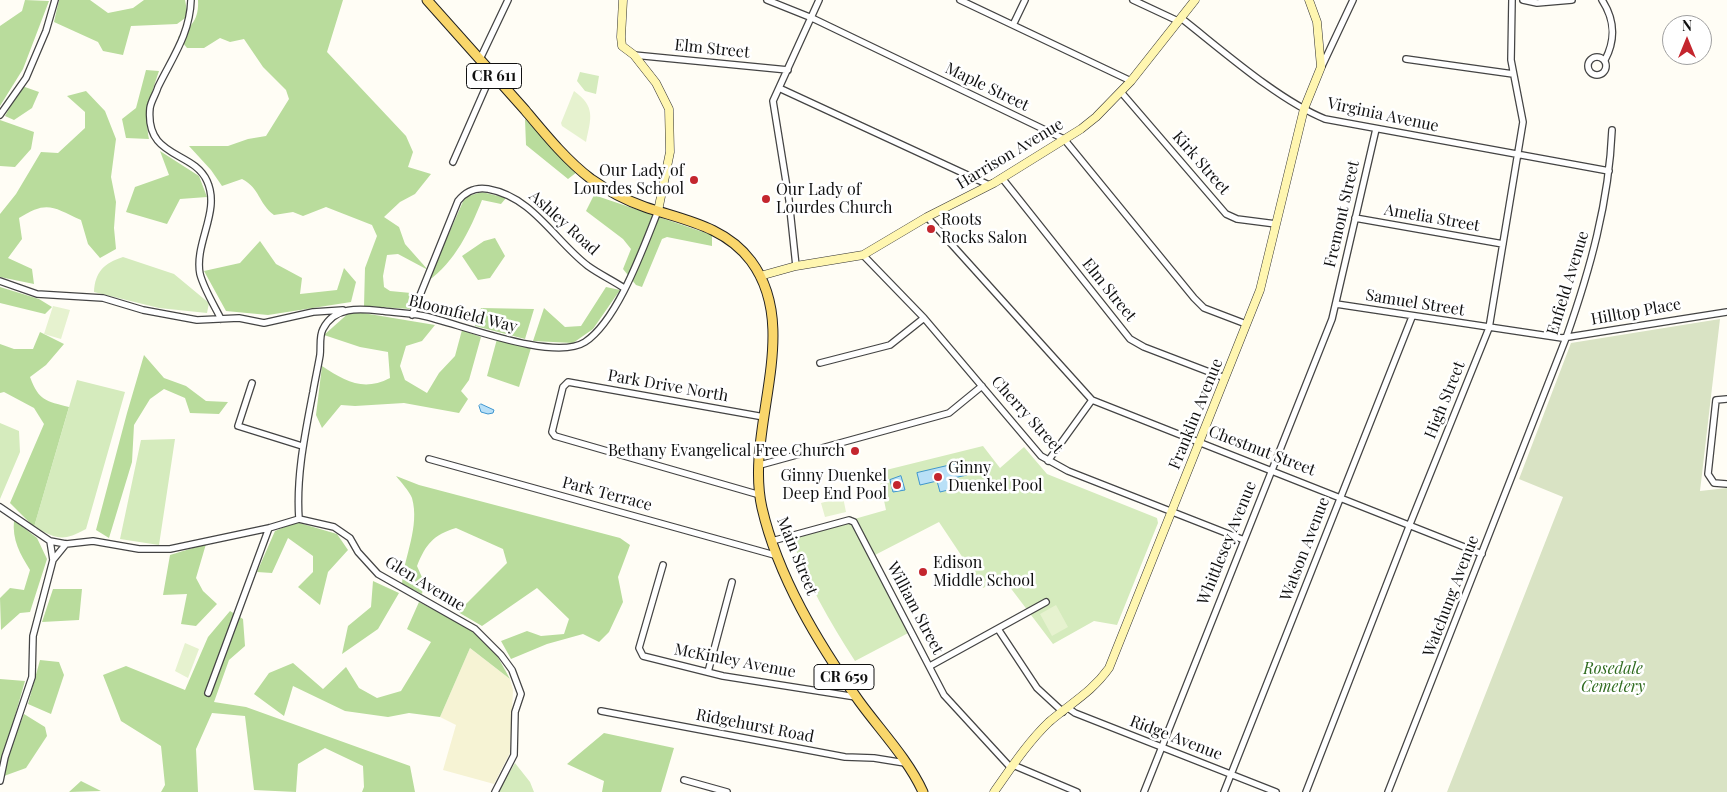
<!DOCTYPE html>
<style>
body{margin:0}
#map{position:relative;width:1727px;height:792px;overflow:hidden;background:#fffdf5;font-family:"Playfair Display",serif}
canvas{display:block}
.north{position:absolute;left:1662px;top:15px;width:50px;height:50px;box-sizing:border-box;background:#fff;border:1px solid #a0a0a0;border-radius:50%;rotate:0deg;font-size:14px;font-weight:700;line-height:20px;text-align:center;color:#111}
.north::after{content:'';display:block;margin:auto;width:18px;height:22px;background:#c4262e;clip-path:polygon(50% 0,100% 100%,50% 72%,0 100%)}
</style>
<div id="map">
<canvas width="1727" height="792"></canvas>
<div class="north">N</div>
</div>
<script>
const ctx = document.querySelector('canvas').getContext('2d');
ctx.lineJoin = 'round';
function fill(path, color) { ctx.fillStyle = color; ctx.fill(path, 'evenodd'); }
function strokePath(path, color, width, dash) { ctx.strokeStyle = color; ctx.lineWidth = width; ctx.lineCap = dash ? 'butt' : 'round'; ctx.setLineDash(dash || []); ctx.stroke(path); }
function label(font, color, halo, rows, align = 'center') {
  ctx.font = font + ' "Playfair Display",serif'; ctx.lineWidth = 5; ctx.setLineDash([]); ctx.textBaseline = 'middle'; ctx.strokeStyle = halo; ctx.fillStyle = color; for (const [text, x, y, turn = 0] of rows) {
    ctx.save(); ctx.translate(x, y); ctx.rotate((+turn || 0) * Math.PI / 180); ctx.textAlign = isNaN(turn) ? turn : align; if (halo) ctx.strokeText(text, 0, 0); ctx.fillText(text, 0, 0); ctx.restore();
  }
}
fill(new Path2D(`
 M470,648L510,679L513,690L510,753L494,784L443,770L456,725L440,717Z`), '#f6f3d4');
fill(new Path2D(`
 M580,72L599,76L596,94L585,91L577,81Z
 M123,257L174,274L209,303L207,313L159,308L94,292C95,272 104,263 123,257Z
 M77,380L125,392L86,529C62,542 58,539 34,527Z
 M0,423L19,431L20,452L0,499Z
 M175,439L159,545L120,539L141,440Z
 M983,446L1000,468L1024,447L1047,474L1157,518L1158,523L1117,625L1094,621L1053,644L1003,578L983,588L939,522L873,556L912,631L855,661C829,621 807,582 791,537L886,510L878,472Z
 M515,763L530,782L534,792H498Z`), '#d5ebbd');
fill(new Path2D(`
 M25,0L49,1L23,69L0,106V26L22,11Z
 M59,0H90L108,13L133,8L144,0H185L188,16L177,24L131,26L123,55L103,51L98,42L54,22Z
 M198,0H343L327,52L406,136L413,152L408,167L431,174L415,194L400,202L384,217L399,227L405,244L428,270L398,254L387,255L383,276L384,287L390,291L411,293L410,309L364,306L365,268L377,236L372,225L326,207L303,216L293,212L274,215C258,203 260,188 242,179L222,186L211,170L189,146H228L248,139L266,136L289,99L286,90L263,67L244,39L230,42L220,38L204,48H187L178,37C192,26 199,19 198,0Z
 M146,70L159,71C151,95 144,114 149,139L126,138L122,119L136,108Z
 M22,86L39,92L32,108L14,120L5,116Z
 M86,91L105,111L116,139L111,177L116,202L114,228L116,249L100,258L88,244L81,220C53,207 47,200 19,218L22,239L8,258L32,269L34,284L0,277V214L16,194L41,152L58,153L85,128V112L67,96Z
 M525,119L577,172L568,179L526,145Z
 M0,120L34,132L31,149L15,167L0,166Z
 M160,151L199,176L207,197L180,199L167,224L126,212L135,187L169,175Z
 M482,192L506,198L501,204L482,200C470,230 455,262 428,281L465,197Z
 M594,195L712,235V246L667,237L662,239L642,287L636,285L623,269L631,249L623,239L586,211Z
 M495,238L505,256L490,278L478,280L462,256L484,241Z
 M260,241L276,264L302,278L300,294L337,290L344,268L356,282L351,302L268,315L226,311L204,271L240,263Z
 M0,287L39,299L52,307L45,314L0,303Z
 M606,287L620,290L593,329L573,343L533,341L544,308L565,327L581,326Z
 M481,308L534,309L525,339L475,326Z
 M351,311L435,325L422,341L406,346L400,366L405,380L427,393L439,373L455,356L462,330L481,337L469,380L461,391L468,399L459,413L404,403L355,406L341,405L322,428L316,415L322,366C345,381 363,392 390,378L388,352L360,347L324,335Z
 M40,332L64,344L46,365L30,377C39,401 46,401 69,407L34,527L10,503L44,424L34,408L4,392L0,393V344L14,349H33Z
 M497,339L531,348L519,387L487,376Z
 M144,355L164,378L186,386L206,401L228,402L219,414L190,413L185,398L164,389L150,399L134,425L132,462L109,538L96,530L127,413Z
 M396,476L419,485L620,538L630,545L618,577L623,602L609,632L599,642L583,634L547,644L511,659L501,641L527,631L541,636L564,634L569,619L537,588L482,626L458,612L507,563L503,549L456,528C433,535 426,544 417,566L424,582L422,594L402,584C404,556 420,527 412,498C409,491 401,482 396,476Z
 M14,520L37,538L47,559L30,612L20,613L1,630L0,598L10,588L24,590L30,570C20,554 12,540 14,520Z
 M296,522L337,534L348,550L328,572L320,605L298,587L313,572V556L288,538L272,573L257,572L275,531Z
 M206,544L196,578L203,591L217,604L196,626L181,624L187,594L163,595L170,555Z
 M373,581L399,593L378,629L342,654L348,626L371,607Z
 M53,589H82L79,620L42,622Z
 M419,602L476,632L494,650L510,679L470,648L440,717L409,713L388,717L345,711L293,686L284,716L254,694L269,673L293,663L323,689L346,667L359,688L377,698L401,691L431,642L407,629Z
 M230,611L243,619L245,646L229,660L214,702L246,707L410,766L415,792H362L364,787L363,766L325,748L298,764L296,792L254,790L245,716L212,713L196,749L198,792H161L165,785L161,746L121,721L103,675L126,666L185,690L208,637Z
 M40,660L59,662L64,675L51,714L28,704Z
 M0,679L25,681L0,768Z
 M24,714L45,727L47,736L26,768L4,776L10,750Z
 M604,733L674,748L661,792H602L604,781L567,764Z
 M81,781L101,791L69,792Z`), '#b9dc9c');
fill(new Path2D(`
 M1720,319L1700,491L1727,488V792H1447L1563,497L1519,479L1571,343Z`), '#d9e3c4');
fill(new Path2D(`
 M574,91C596,107 591,118 586,142L562,126L561,123Z
 M53,306L70,310L61,339L44,334Z
 M843,497L846,512L825,517L821,503Z
 M1056,605L1068,627L1052,636L1040,614Z
 M185,643L199,649L188,678L175,671Z`), '#e6f2cf');
const water = new Path2D(`
 M481,404L494,410L493,413L488,414L481,412L479,406Z
 M964,462L967,475L949,479L952,489L940,492L937,481L920,485L917,473Z
 M901,476L905,490L893,492L890,480Z`);
fill(water, '#b9e0f7');
strokePath(water, '#3f96cf', 1);
const street = new Path2D(`
 M191,0C190,34 172,58 158,87C156,94 151,101 150,108C145,159 193,150 207,181C221,211 194,243 200,274C204,289 214,305 221,319
 M767,0L812,18L1064,139L1194,298L1204,308L1246,324
 M960,0L1131,81
 M1133,0L1178,21
 M1523,0L1537,3L1572,0
 M1602,0C1615,20 1616,39 1605,60
 M1181,18C1222,50 1278,100 1325,119L1609,171
 M1013,25L1025,0
 M634,55L788,70
 M1588 66a9 9 0 1 1 18 0a9 9 0 1 1-18 0Z
 M480,59L508,0
 M1406,59L1513,74
 M1322,66L1353,0
 M779,88L989,185
 M1121,92L1226,214L1237,219L1276,224
 M0,115L26,78L46,31L55,0
 M453,162L492,73
 M1002,178L1130,339L1144,347L1225,378
 M927,217L1092,400L1482,554
 M1355,218L1503,244
 M863,255L924,318L1041,456L1068,471L1244,540
 M796,266L789,200L773,101L819,0
 M0,281L37,294L103,298L143,310L197,320L239,318L264,323L313,312L343,310
 M1336,304L1562,338L1727,312
 M412,315L458,201C466,191 476,187 488,189C533,197 554,240 588,266C599,274 612,280 624,288
 M820,363L890,345L924,318
 M252,383L238,426L302,446
 M1727,399L1716,400L1708,474L1714,483L1727,484
 M429,459L778,556
 M1048,461L1092,400
 M760,465L949,413L982,386
 M760,495L555,436L552,432L563,387L568,382L764,417
 M0,507L50,541L53,560L33,636L32,677L5,757L0,781
 M299,519C296,476 305,434 313,392C315,380 318,367 320,355C321,347 319,336 323,329C335,305 362,309 383,311C397,313 411,313 424,316C460,324 554,362 585,342C618,320 643,248 658,211
 M50,541L66,544L93,541L139,549H170L269,528L299,519L334,527L350,538L358,552L378,574L475,629L501,655L512,670L521,694L515,712L514,755L495,792
 M772,541L849,520L854,522L944,695L1011,768
 M53,560L66,544
 M663,565L639,648L643,656L723,676L856,697
 M998,629L1037,688L1063,712
 M930,666L1046,602
 M708,672L732,582
 M208,693L269,528
 M1068,708L1075,713L1276,792
 M601,711L845,757L874,758L905,763
 M1013,765L1077,792
 M684,780L727,792
 M1144,792L1332,319L1376,129
 M1224,792L1412,317
 M1306,792L1410,524L1489,328L1523,122L1511,60L1512,0
 M1388,792L1566,338C1590,270 1609,202 1612,130`);
const secondary = new Path2D(`
 M623,0L621,37L622,46L634,55L656,83L669,109L670,152L658,211
 M760,276L796,266L863,255L927,217L994,183L1081,129L1096,117L1131,81L1195,0
 M994,792C1011,768 1028,742 1049,722C1071,703 1092,692 1109,668L1260,290L1304,109L1321,67L1317,22L1309,0`);
const primary = new Path2D(`
 M427,0C460,37 492,73 525,110C545,134 566,160 591,179C608,191 625,200 645,207C683,220 725,226 751,261C803,331 744,429 762,508C778,577 818,643 859,701C880,730 908,759 923,792`);
strokePath(street, '#444', 8);
strokePath(secondary, '#333', 9);
strokePath(primary, '#222', 11);
strokePath(street, '#fff', 5.5);
strokePath(secondary, '#fff6b0', 8);
strokePath(primary, '#f9d66b', 9);
for (const [x, y, r, color] of [
 [694,180,5,"#c4262e"],
 [766,199,5,"#c4262e"],
 [931,229,5,"#c4262e"],
 [855,451,5,"#c4262e"],
 [938,477,5,"#c4262e"],
 [897,485,5,"#c4262e"],
 [923,572,5,"#c4262e"]
]) { const dot = new Path2D(); dot.arc(x, y, r, 0, 2 * Math.PI); ctx.fillStyle = color; ctx.fill(dot); strokePath(dot, '#fff', 2); }
for (const [x, y, w] of [
 [494,76,55],
 [844,677,60]
]) { const box = new Path2D(); box.roundRect(x - w / 2, y - 12.5, w, 25, 4); ctx.fillStyle = '#fff'; ctx.fill(box); strokePath(box, '#111', 1); }
label('bold 15px', '#111', null, [
 ["CR 611",494,76],
 ["CR 659",844,677]
]);
label('16px', '#111', '#fff', [
 ["Elm Street",712,49,6],
 ["Maple Street",987,87,26],
 ["Virginia Avenue",1383,115,12],
 ["Harrison Avenue",1010,154,-31],
 ["Kirk Street",1201,163,49],
 ["Fremont Street",1342,214,-77],
 ["Amelia Street",1432,218,10],
 ["Ashley Road",564,223,42],
 ["Enfield Avenue",1568,283,-73],
 ["Elm Street",1109,290,51],
 ["Samuel Street",1415,303,9],
 ["Hilltop Place",1636,312,-10],
 ["Bloomfield Way",463,314,14],
 ["Park Drive North",668,386,10],
 ["High Street",1445,400,-68],
 ["Franklin Avenue",1196,414,-68],
 ["Cherry Street",1027,415,48],
 ["Chestnut Street",1262,451,21],
 ["Park Terrace",607,494,15],
 ["Whittlesey Avenue",1227,543,-68],
 ["Watson Avenue",1305,549,-69],
 ["Main Street",797,556,68],
 ["Glen Avenue",425,584,31],
 ["Watchung Avenue",1451,596,-69],
 ["William Street",915,608,62],
 ["McKinley Avenue",735,661,11],
 ["Ridgehurst Road",755,726,11],
 ["Ridge Avenue",1176,738,21]
]);
label('16px', '#111', '#fff', [
 ["Our Lady of",684,171,"right"],
 ["Lourdes School",684,189,"right"],
 ["Our Lady of",776,190],
 ["Lourdes Church",776,208],
 ["Roots",941,220],
 ["Rocks Salon",941,238],
 ["Bethany Evangelical Free Church",845,451,"right"],
 ["Ginny",948,468],
 ["Duenkel Pool",948,486],
 ["Ginny Duenkel",887,476,"right"],
 ["Deep End Pool",887,494,"right"],
 ["Edison",933,563],
 ["Middle School",933,581]
], 'left');
label('italic 16px', '#2f6b1f', '#fff', [
 ["Rosedale",1613,669],
 ["Cemetery",1613,687]
]);
</script>
